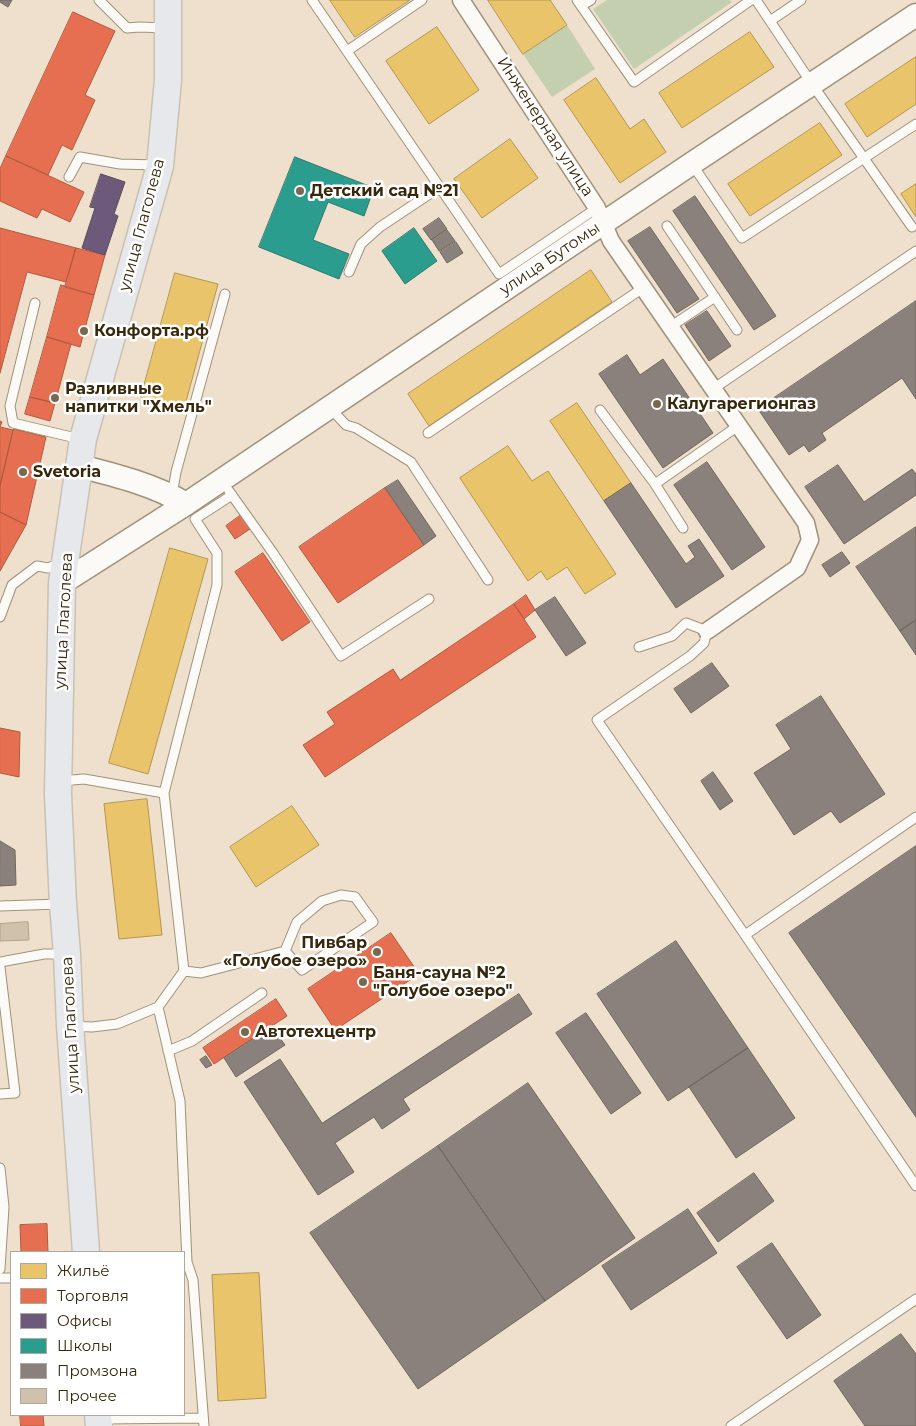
<!DOCTYPE html>
<meta charset="utf-8">
<style>
body{margin:0}
#map{position:relative;width:916px;height:1426px;overflow:hidden;background:#eee0cc;font-family:Montserrat,sans-serif}
canvas{display:block}
.legend{position:absolute;left:10px;top:1251px;width:175px;height:165px;box-sizing:border-box;background:#fff;border:1px solid #afa99d;margin:0;padding:6px 9px;list-style:none;font-size:15px;color:#37270b}
.legend li{display:flex;align-items:center;gap:10px;height:25px}
.legend b{width:25px;border:1px solid #afa99d}
</style>
<div id="map">
<canvas width="916" height="1426"></canvas>
<ul class="legend">
<li><b style="height:14px;background:#e9c46a"></b>Жильё</li>
<li><b style="height:14px;background:#e76f51"></b>Торговля</li>
<li><b style="height:14px;background:#6d597a"></b>Офисы</li>
<li><b style="height:14px;background:#2a9d8f"></b>Школы</li>
<li><b style="height:14px;background:#8a817c"></b>Промзона</li>
<li><b style="height:14px;background:#cfc1ac"></b>Прочее</li>
</ul>
</div>
<script>
const ctx = document.querySelector('canvas').getContext('2d');
ctx.lineJoin = 'round';
function fill(path, color) { ctx.fillStyle = color; ctx.fill(path, 'evenodd'); }
function strokePath(path, color, width, dash) { ctx.strokeStyle = color; ctx.lineWidth = width; ctx.lineCap = dash ? 'butt' : 'round'; ctx.setLineDash(dash || []); ctx.stroke(path); }
function label(font, color, halo, rows, align = 'center') {
  ctx.font = font + ' Montserrat,sans-serif'; ctx.lineWidth = 5; ctx.setLineDash([]); ctx.textBaseline = 'middle'; ctx.strokeStyle = halo; ctx.fillStyle = color; for (const [text, x, y, turn = 0] of rows) {
    ctx.save(); ctx.translate(x, y); ctx.rotate((+turn || 0) * Math.PI / 180); ctx.textAlign = isNaN(turn) ? turn : align; if (halo) ctx.strokeText(text, 0, 0); ctx.fillText(text, 0, 0); ctx.restore();
  }
}
fill(new Path2D(`
 M607,0H730L732,2L634,69L593,9Z
 M567,25L595,69L552,97L523,54Z`), '#c4cfaf');
const homes = new Path2D(`
 M330,0H410L355,37Z
 M488,0H550L567,25L523,54Z
 M437,27L479,90L429,124L386,61Z
 M750,32L774,67L682,128L659,93Z
 M916,57V104L867,137L845,104Z
 M596,78L630,129L644,119L666,152L620,183L564,100Z
 M820,123L842,155L750,216L728,184Z
 M510,139L538,178L482,218L454,179Z
 M916,184V217L901,194Z
 M591,270L612,302L429,426L408,394Z
 M175,273L218,284L184,409L141,397Z
 M577,403L631,483L604,501L550,421Z
 M508,446L532,481L548,471L616,574L585,594L567,567L547,580L541,571L528,581L460,478Z
 M170,548L208,559L148,774L109,763Z
 M147,799L162,935L119,939L104,804Z
 M292,806L319,845L256,887L230,847Z
 M259,1273L266,1398L218,1401L212,1275Z`);
fill(homes, '#e9c46a');
strokePath(homes, '#b4954e', 1);
const shops = new Path2D(`
 M73,12L115,31L85,95L95,100L72,150L62,145L48,175L6,156Z
 M6,156L84,192L70,222L42,209L37,218L0,201V169Z
 M0,228L76,248L66,282L27,272L0,373Z
 M76,248L105,255L94,295L65,287Z
 M61,285L94,295L80,347L47,337Z
 M47,337L71,344L55,403L30,397Z
 M30,397L55,403L50,421L25,414Z
 M0,421L2,422L0,427L13,430L0,486Z
 M14,429L46,437L26,525L0,512V486Z
 M385,488L424,545L338,603L299,547Z
 M0,512L26,525L0,571Z
 M241,515L250,529L235,539L226,526Z
 M263,553L310,622L282,641L235,572Z
 M526,595L535,610L524,619L514,604Z
 M514,604L536,637L325,777L303,745L335,724L327,712L393,669L400,680Z
 M0,728L20,732L19,777L0,773Z
 M391,933L419,974L335,1030L308,989Z
 M276,999L287,1016L214,1064L203,1048Z
 M47,1224L48,1252H21L20,1225Z
 M20,1415H43L44,1426H21Z`);
fill(shops, '#e76f51');
strokePath(shops, '#b2593c', 1);
const offices = new Path2D(`
 M101,174L125,182L114,214L118,216L105,255L82,248L95,208L90,207Z`);
fill(offices, '#6d597a');
strokePath(offices, '#5d4a59', 1);
const schools = new Path2D(`
 M295,157L374,188L364,216L328,202L313,240L349,254L339,279L259,247Z
 M414,228L437,261L405,284L382,251Z`);
fill(schools, '#2a9d8f');
strokePath(schools, '#2e7a67', 1);
const industry = new Path2D(`
 M0,0H12L8,7L0,2Z
 M695,196L776,316L754,330L673,211Z
 M439,218L447,229L431,240L423,229Z
 M650,227L699,299L677,313L628,241Z
 M447,230L455,241L439,251L432,240Z
 M456,242L463,253L447,263L440,252Z
 M916,301V399L902,378L822,433L826,440L809,452L804,445L789,455L758,409Z
 M707,311L731,346L709,361L685,325Z
 M627,355L640,375L663,359L713,433L663,468L599,374Z
 M707,462L765,547L732,570L674,485Z
 M838,465L864,502L912,469L916,474V495L844,544L805,487Z
 M398,480L436,536L424,545L385,488Z
 M631,483L686,564L695,557L688,546L699,539L724,576L676,608L604,501Z
 M916,527V620L900,631L856,567Z
 M842,552L850,563L830,577L822,565Z
 M555,597L586,643L566,656L535,610Z
 M916,620V655L900,631Z
 M712,663L729,686L691,713L674,689Z
 M821,696L885,794L840,823L831,811L794,835L754,773L791,749L776,725Z
 M713,772L733,801L720,810L701,781Z
 M0,841L15,850L16,885L0,886Z
 M916,846V1117L789,933Z
 M676,941L748,1048L668,1101L597,994Z
 M519,994L532,1014L403,1099L410,1110L382,1129L374,1117L335,1143L354,1172L318,1195L244,1082L280,1059L322,1123Z
 M586,1013L641,1093L611,1114L556,1033Z
 M272,1027L285,1045L236,1077L224,1058Z
 M748,1048L795,1118L736,1158L689,1087Z
 M206,1056L212,1065L206,1068L200,1060Z
 M528,1083L635,1238L545,1301L438,1146Z
 M438,1146L545,1301L418,1389L310,1233Z
 M754,1173L774,1201L718,1242L697,1213Z
 M688,1209L717,1253L631,1310L602,1266Z
 M772,1243L821,1315L787,1339L737,1267Z
 M901,1334L916,1354V1426H865L834,1381Z`);
fill(industry, '#8a817c');
strokePath(industry, '#71665a', 1);
const building = new Path2D(`
 M28,922L29,940L0,941V924Z`);
fill(building, '#cfc1ac');
strokePath(building, '#afa28c', 1);
const lane = new Path2D(`
 M99,0L127,28L139,27L167,28
 M312,0L499,274L597,208
 M577,0L634,82L751,0
 M756,0L812,84L912,227
 M581,6L591,0
 M770,21L801,0
 M347,51L422,0
 M692,164L742,238L916,124
 M69,177L80,157L120,164L157,165
 M667,226L737,330
 M349,272L361,244L380,227L440,187
 M35,303L10,406L13,423L80,439
 M670,327L715,297
 M713,389L916,251
 M329,407L346,425L356,428L411,462L488,580
 M600,410L655,484
 M428,433L643,288
 M229,491L273,553L341,656L429,599
 M172,495L176,472L225,294
 M683,528L655,484L738,426
 M0,617L12,585L37,566L48,568L61,563
 M639,647L672,636L686,623L707,631L704,643L690,656L597,720L745,935L916,817
 M61,781L84,779L164,793
 M0,906L60,904
 M745,935L916,1186
 M0,962L44,954H65
 M0,967L15,1093L0,1094
 M184,971L201,973L285,951L302,970L373,922L355,897L341,895L322,901L297,922L285,951
 M72,1026L92,1027L117,1024L158,1007
 M168,1051L192,1041L262,993
 M0,1168L4,1207L0,1269
 M184,1262H187L180,1101L158,1007L184,971L164,793L217,585V553L195,519L232,495
 M187,1262L193,1280L204,1426
 M0,1278H11
 M101,1419L203,1418
 M731,1426L916,1299`);
const street = new Path2D(`
 M461,0L597,208L611,241L806,523L810,540L797,568L707,631`);
const secondary = new Path2D(`
 M79,466C115,475 155,485 186,504
 M62,583L186,504L691,164L916,15`);
const primary = new Path2D(`
 M86,1252L70,1025L67,954L63,904L58,795L62,583L83,439L160,166L168,80V0
 M98,1415L99,1426`);
strokePath(lane, '#9f927b', 11);
strokePath(street, '#9f927b', 19);
strokePath(secondary, '#9f927b', 25);
strokePath(primary, '#c9c1b3', 29);
strokePath(lane, '#fcfaf7', 9);
strokePath(street, '#fcfaf7', 16);
strokePath(secondary, '#fcfaf7', 22);
strokePath(primary, '#e6e8eb', 26);
for (const [x, y, r, color] of [
 [300,191,5,"#77684f"],
 [84,331,5,"#77684f"],
 [55,398,5,"#77684f"],
 [657,404,5,"#77684f"],
 [23,472,5,"#77684f"],
 [377,952,5,"#77684f"],
 [363,982,5,"#77684f"],
 [245,1032,5,"#77684f"]
]) { const dot = new Path2D(); dot.arc(x, y, r, 0, 2 * Math.PI); ctx.fillStyle = color; ctx.fill(dot); strokePath(dot, '#fff', 2); }
label('16px', '#37270b', '#fff', [
 ["Инженерная улица",545,127,57],
 ["улица Глаголева",142,225,-75],
 ["улица Бутомы",550,259,-34],
 ["улица Глаголева",64,621,-87],
 ["улица Глаголева",71,1025,-93]
]);
label('bold 16px', '#37270b', '#fff', [
 ["Детский сад №21",310,191],
 ["Конфорта.рф",94,331],
 ["Разливные",65,389],
 ["напитки \"Хмель\"",65,407],
 ["Калугарегионгаз",667,404],
 ["Svetoria",33,472],
 ["Пивбар",367,943,"right"],
 ["«Голубое озеро»",367,961,"right"],
 ["Баня-сауна №2",373,973],
 ["\"Голубое озеро\"",373,991],
 ["Автотехцентр",255,1032]
], 'left');
</script>
